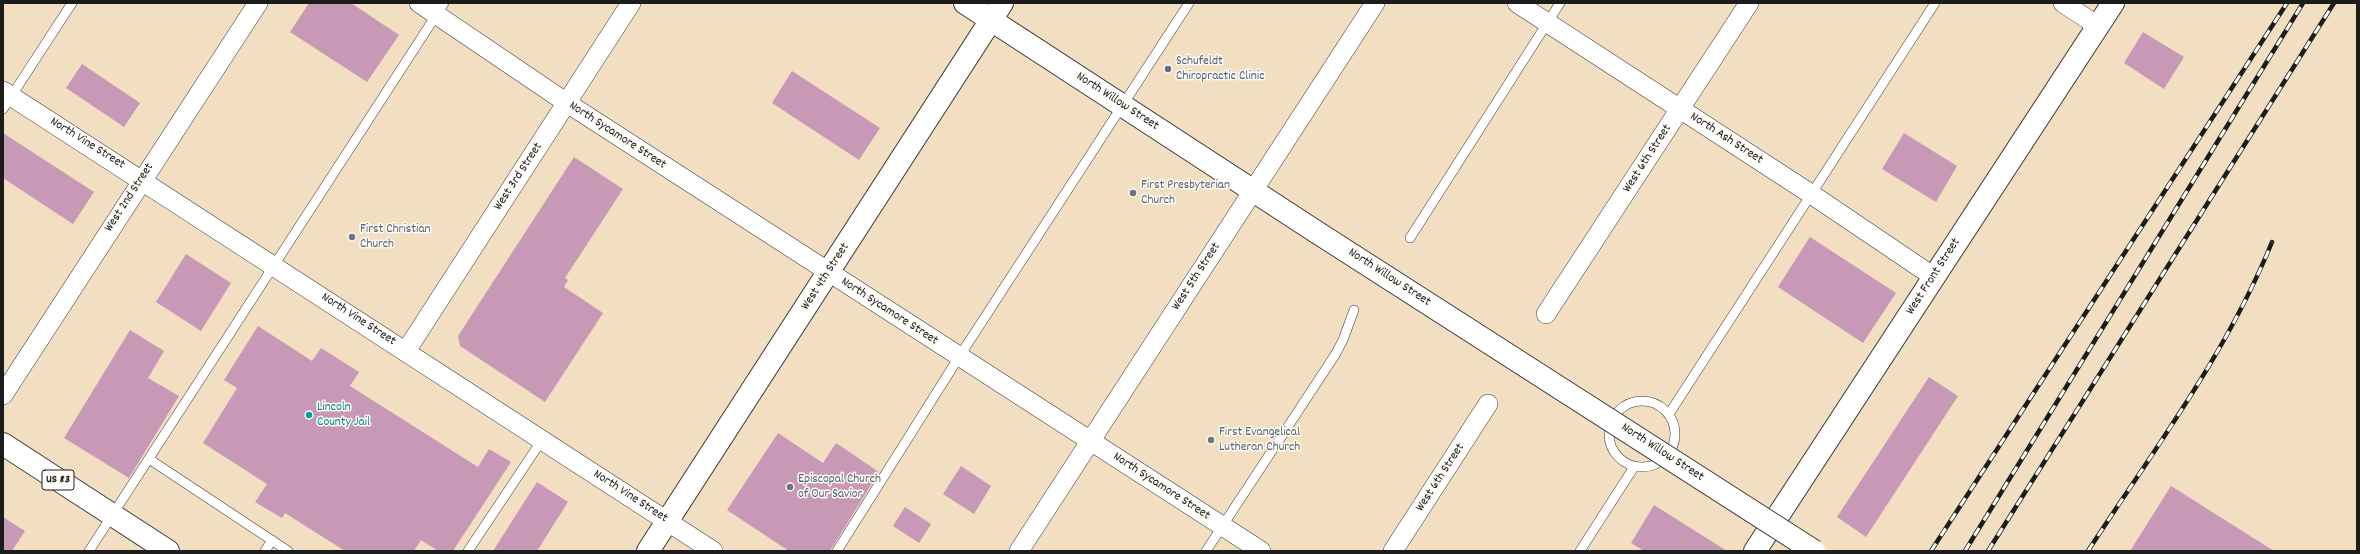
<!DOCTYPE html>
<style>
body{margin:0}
#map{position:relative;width:2360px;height:554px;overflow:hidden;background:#f2dec0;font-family:Dekko,sans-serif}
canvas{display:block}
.frame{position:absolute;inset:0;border:4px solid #1c1c1c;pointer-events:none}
</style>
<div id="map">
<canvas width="2360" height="554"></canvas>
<div class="frame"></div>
</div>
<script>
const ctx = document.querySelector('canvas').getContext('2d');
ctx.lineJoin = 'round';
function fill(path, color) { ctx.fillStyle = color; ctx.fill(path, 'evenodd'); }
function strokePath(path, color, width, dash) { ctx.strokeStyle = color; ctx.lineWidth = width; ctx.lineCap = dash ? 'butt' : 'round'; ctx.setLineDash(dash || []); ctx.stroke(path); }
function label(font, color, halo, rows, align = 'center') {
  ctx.font = font + ' Dekko,sans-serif'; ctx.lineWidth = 3; ctx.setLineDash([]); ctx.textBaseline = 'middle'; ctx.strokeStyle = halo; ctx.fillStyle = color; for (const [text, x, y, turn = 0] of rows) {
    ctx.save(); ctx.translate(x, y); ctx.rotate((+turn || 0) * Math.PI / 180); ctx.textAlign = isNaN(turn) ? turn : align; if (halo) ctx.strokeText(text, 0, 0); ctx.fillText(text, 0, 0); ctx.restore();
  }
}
fill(new Path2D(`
 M309,3H351L399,35L367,82L290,32Z
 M2143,32L2184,57L2164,89L2124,63Z
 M82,64L140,103L124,127L66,88Z
 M792,71L880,128L859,160L772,103Z
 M3,133L94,192L73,224L3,178Z
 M1904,133L1957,166L1936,202L1882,169Z
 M574,157L623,189L565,278L568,280L564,287L603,313L545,402L460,346L458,336Z
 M1810,237L1896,293L1863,343L1778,287Z
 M186,254L231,283L201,331L156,302Z
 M258,326L312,361L321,348L359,372L350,386L478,467L489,449L511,462L453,551H438L421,540L414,551H345L285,513L282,518L255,502L267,484L203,443L237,388L224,380Z
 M130,330L164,351L148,378L179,396L129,478L64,438Z
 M1929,377L1958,396L1866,537L1837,517Z
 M778,433L823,463L836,443L879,472L830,551H789L727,510Z
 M961,466L991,486L974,514L943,494Z
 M537,482L568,502L537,551H493Z
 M2171,486L2274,551H2130Z
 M1654,505L1727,551H1644L1631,543Z
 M905,507L931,524L919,543L893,526Z
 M3,517L25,531L12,551H3Z`), '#c899b6');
const service = new Path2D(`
 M3,109L72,3
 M1410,238L1560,3
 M1609 434a33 33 0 1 1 66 0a33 33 0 1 1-66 0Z
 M1669,414L1935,3
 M149,459L288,551
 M89,551L444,3
 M265,551L272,540
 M468,551L542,440
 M837,551L959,357L1189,3
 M1206,551L1335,355L1343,340L1354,310
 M1580,551L1634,467`);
const minor = new Path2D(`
 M419,3L567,103L1261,551
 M1517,3L1811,194L1934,277
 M2063,3L2098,26
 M3,91L713,551
 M1546,314L1749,3
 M406,351L631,3
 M3,395L258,3
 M1019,551L1375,3
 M1393,551L1488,404`);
const tertiary = new Path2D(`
 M1755,551L2113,3`);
const secondary = new Path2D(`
 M965,3L1318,233
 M648,551L1002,3`);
const trunk = new Path2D(`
 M3,444L168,551`);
strokePath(service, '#3c3935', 10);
strokePath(minor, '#3c3935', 20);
strokePath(tertiary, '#3c3935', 24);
strokePath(secondary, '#3c3935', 24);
strokePath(trunk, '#3c3935', 24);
strokePath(service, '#fff', 9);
strokePath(minor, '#fff', 19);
strokePath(tertiary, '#fff', 22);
strokePath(secondary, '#fff', 22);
strokePath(trunk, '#fff', 22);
const rail = new Path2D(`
 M1931,551L2287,3
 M1965,551L2303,3
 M1988,551L2334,3
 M2088,551C2153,451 2227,353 2272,242`);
strokePath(rail, '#1c1c1c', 4.5);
strokePath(rail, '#fdfcf7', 3, [9]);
const secondaryBridge = new Path2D(`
 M1318,233L1814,551`);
strokePath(secondaryBridge, '#3c3935', 24, []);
strokePath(secondaryBridge, '#fff', 22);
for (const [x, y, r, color] of [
 [1168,69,4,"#5c6f8a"],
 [1133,193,4,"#6b7280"],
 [352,237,4,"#6b7280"],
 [309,415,4,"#0f9aa8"],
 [1211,440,4,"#6b7280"],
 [790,487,4,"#6b7280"]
]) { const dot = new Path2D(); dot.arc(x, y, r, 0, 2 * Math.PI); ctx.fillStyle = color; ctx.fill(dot); strokePath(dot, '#fdfcf7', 1.5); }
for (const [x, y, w] of [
 [58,480,32]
]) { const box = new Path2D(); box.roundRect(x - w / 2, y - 10, w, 20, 3); ctx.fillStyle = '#fdfcf7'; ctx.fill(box); strokePath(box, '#1c1c1c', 1); }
label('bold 12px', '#1c1c1c', null, [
 ["US 83",58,480]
]);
label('13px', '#4e5e75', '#fdfcf7', [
 ["Schufeldt",1176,62],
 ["Chiropractic Clinic",1176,77]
], 'left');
label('13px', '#1c1c1c', '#fdfcf7', [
 ["North Willow Street",1117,102,33],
 ["North Sycamore Street",617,136,33],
 ["North Ash Street",1726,139,33],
 ["North Vine Street",87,144,32],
 ["West 6th Street",1648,159,-57],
 ["West 3rd Street",519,177,-57],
 ["West 2nd Street",130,198,-57],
 ["West 4th Street",826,277,-57],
 ["West 5th Street",1197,277,-57],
 ["West Front Street",1934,277,-57],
 ["North Willow Street",1389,278,33],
 ["North Sycamore Street",889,312,33],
 ["North Vine Street",358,320,33],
 ["North Willow Street",1662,453,33],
 ["West 6th Street",1441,478,-57],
 ["North Sycamore Street",1161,487,33],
 ["North Vine Street",630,497,33]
]);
label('13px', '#5b616d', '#fdfcf7', [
 ["First Presbyterian",1141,186],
 ["Church",1141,201],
 ["First Christian",360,230],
 ["Church",360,245],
 ["First Evangelical",1219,433],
 ["Lutheran Church",1219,448],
 ["Episcopal Church",798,480],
 ["of Our Savior",798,495]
], 'left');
label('13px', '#0d838f', '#fdfcf7', [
 ["Lincoln",317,408],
 ["County Jail",317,423]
], 'left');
</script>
